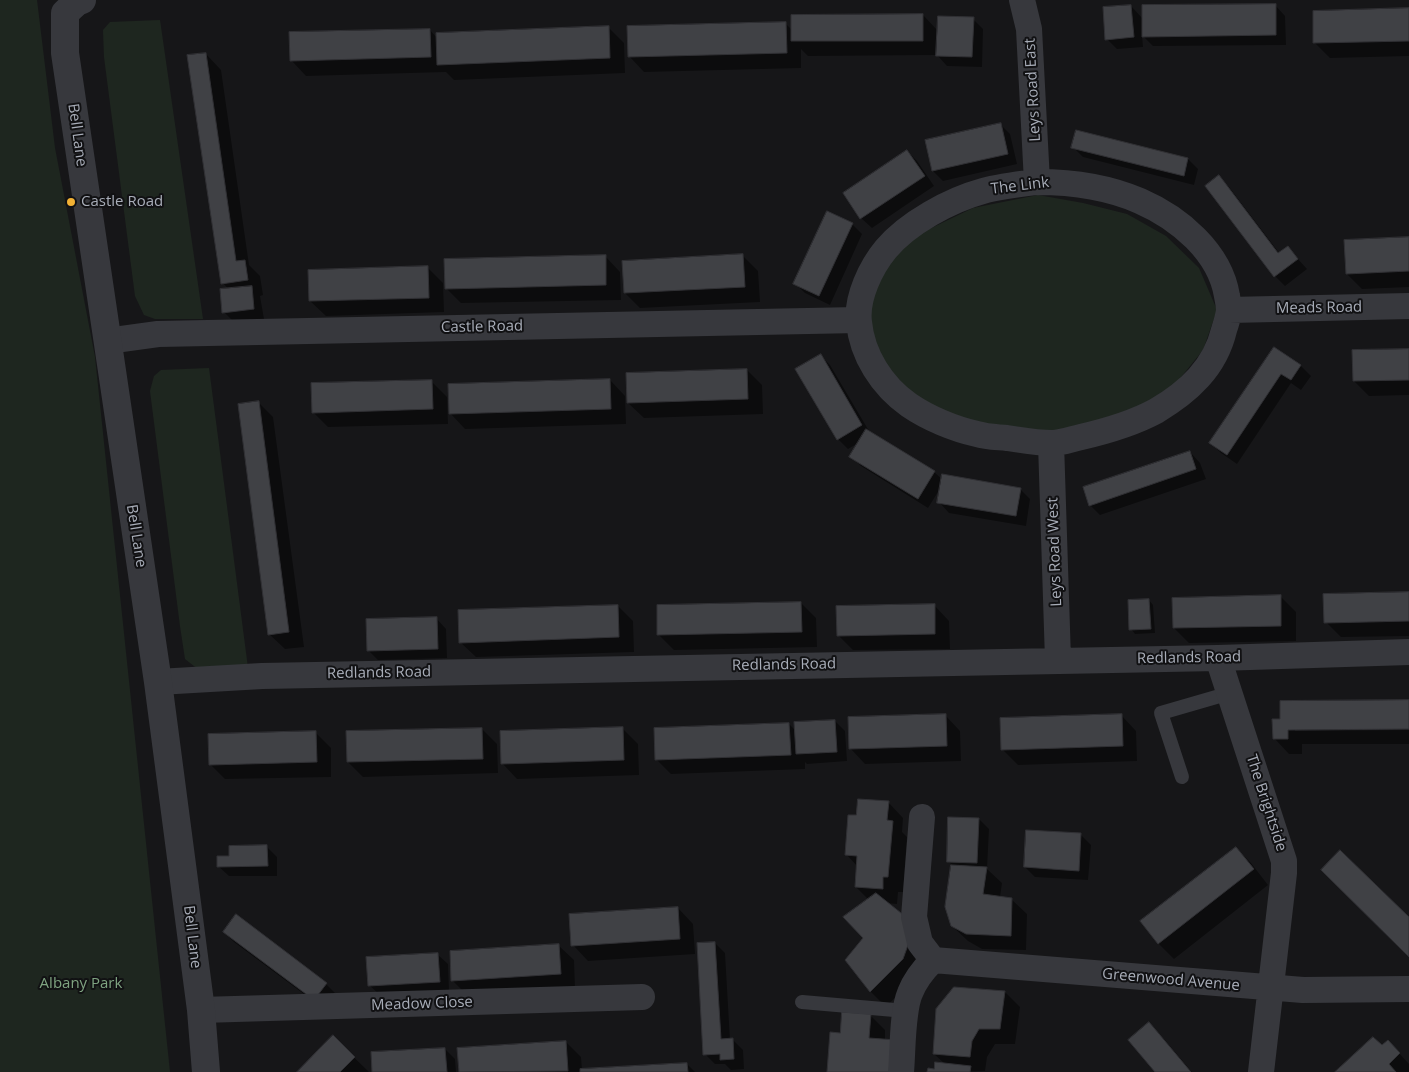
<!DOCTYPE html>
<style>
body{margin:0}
canvas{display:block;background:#161618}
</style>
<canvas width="1409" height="1072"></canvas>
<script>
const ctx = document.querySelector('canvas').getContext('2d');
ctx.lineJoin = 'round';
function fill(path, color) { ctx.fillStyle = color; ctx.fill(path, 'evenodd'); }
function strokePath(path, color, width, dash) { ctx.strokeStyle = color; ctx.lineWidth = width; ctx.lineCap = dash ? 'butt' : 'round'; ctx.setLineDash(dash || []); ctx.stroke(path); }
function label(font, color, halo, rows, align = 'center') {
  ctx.font = font + ' "Open Sans",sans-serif'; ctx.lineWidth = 4; ctx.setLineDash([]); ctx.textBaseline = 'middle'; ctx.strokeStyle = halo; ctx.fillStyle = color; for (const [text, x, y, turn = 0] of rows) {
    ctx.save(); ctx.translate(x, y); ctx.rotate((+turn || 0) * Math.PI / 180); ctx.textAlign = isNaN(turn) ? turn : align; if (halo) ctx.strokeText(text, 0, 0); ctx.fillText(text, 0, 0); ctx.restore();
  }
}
fill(new Path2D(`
 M0,0H37L55,148L95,357L170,1072H0Z
 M160,20L203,319H155L144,315L135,296L104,57L103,30L110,22Z
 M1038,195L1083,203L1127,214L1166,236L1199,268L1217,310L1203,350L1173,387L1128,414L1052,433L1001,430L945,414L903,391L886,366L872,335L869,308L881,277L895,256L919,234L973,208Z
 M209,368L248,668L199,670L185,659L180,626L150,391L154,376L161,370Z`), '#1e261f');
fill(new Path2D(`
 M1275,5L1285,16L1286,45L1153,46L1142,35L1143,47L1117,49L1107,39L1131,6L1143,19Z
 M1409,10V56L1330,58L1315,43Z
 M923,15L938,31L973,19L983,29L982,67L947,66L937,55L808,56L801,49V68L644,72L629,56L785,23L792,30Z
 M609,28L624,43L625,73L454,80L446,72L306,76L291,60L430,30L437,38Z
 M206,54L221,70L249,265L260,276L263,295L260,296L264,319L234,322L224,312L229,290L223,283Z
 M1000,124L1010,134L1017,164L943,181L933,171Z
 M1077,131L1188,159L1198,169L1194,185L1083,157L1073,147Z
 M907,151L917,161L934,186L872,228L861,218L845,194Z
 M1219,177L1229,187L1280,254L1288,248L1307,269L1285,286L1275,276Z
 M852,224L862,234L830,305L805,293L795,283Z
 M1409,238V287L1362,289L1347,274Z
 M605,256L620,272L621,300L461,303L446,288Z
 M743,256L758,271L760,302L640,308L625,293Z
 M428,268L443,283L444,312L326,316L310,301Z
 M1275,348L1301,366L1311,376L1301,390L1291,383L1237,464L1221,453L1211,443Z
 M1409,350V395L1369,396L1354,381Z
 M820,355L830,365L869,431L934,472L943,480L1020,489L1030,499L1026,526L949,513L939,502L941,487L928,508L861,466L851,456L860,442L848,449L838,439Z
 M747,370L762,385L763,414L644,418L628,403Z
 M610,380L625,396L626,424L465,429L450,413Z
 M431,381L447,397L448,424L328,427L313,412Z
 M258,402L273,417L304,647L285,649L269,634Z
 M1190,452L1200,463L1206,479L1100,515L1090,505Z
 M1409,593V636L1341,637L1326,622Z
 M1280,596L1296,612V641L1189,643L1174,628Z
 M1149,600L1153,605L1155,633L1135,634L1131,629Z
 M801,603L816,618L817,647L674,650L659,635Z
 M934,605L949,621L950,649L853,650L838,635Z
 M618,606L633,621L634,652L476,657L460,642Z
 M436,618L446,629L447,658L378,660L368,650Z
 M1409,702V728H1295V731L1409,730V744H1302V754H1289L1274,738V720Z
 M945,715L960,731L961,761L865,764L850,748Z
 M1121,715L1136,731L1137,761L1018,765L1002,749Z
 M835,721L845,731L847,761L807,764L805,762V769L671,774L656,759L789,724L796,731Z
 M482,729L497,744L498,773L363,777L348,762Z
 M623,729L638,744L639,775L517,779L502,763Z
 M315,732L331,748V777L225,779L210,764Z
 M888,802L903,818L902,832L907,837L903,892H898L897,904L886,903L916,930L918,974L886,1007L870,991L865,938L869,900L856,887L857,866L846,854L857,816Z
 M979,819L989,829L987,869L1002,883L1000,897L1011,899L1027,914L1026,950L982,949L968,941L952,926V865L948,861Z
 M1081,835L1091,845L1088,880L1035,877L1025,867Z
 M267,847L277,857V876H229L218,866L231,857Z
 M1236,848L1251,863L1268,885L1174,959L1159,944L1142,922Z
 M678,908L693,924L695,954L588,961L573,945Z
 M224,932L326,984L336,994L324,1009L234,942Z
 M715,943L725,953L730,1040H733L743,1050L744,1069L731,1070L725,1064H715L705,1054Z
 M558,945L574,960L575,989L468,996L453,981Z
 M437,954L448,964L449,991L380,995L369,985Z
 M1005,992L1020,1007L1015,1044H995L987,1057L985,1071L929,1072L935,1071L945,1064L934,1054Z
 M870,1015L885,1030V1041L829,1072L842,1034Z
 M1149,1024L1164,1039L1192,1072H1156Z
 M333,1037L369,1072H298Z
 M1388,1041L1409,1064V1072H1337L1382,1047Z
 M566,1042L581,1057L582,1070L687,1064L695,1072H460L459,1049Z
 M445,1049L455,1059L456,1072H374Z`), '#0007');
const building = new Path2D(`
 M1276,4V35L1142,37V5Z
 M1131,5L1134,37L1105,40L1103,7Z
 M1409,8V41L1313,43V11Z
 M923,14V41H791V15Z
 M938,16L974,17L972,57L936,56Z
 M786,22L787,53L628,57L627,26Z
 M609,26L610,58L437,65L436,33Z
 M430,29L431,57L290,61L289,32Z
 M206,53L236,261L245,260L248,280L221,284L187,55Z
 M1001,123L1008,154L932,171L925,140Z
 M1076,130L1188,158L1184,176L1071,148Z
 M907,150L925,176L860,219L843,193Z
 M1219,175L1278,253L1288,246L1298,259L1274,277L1205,186Z
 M827,211L853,223L819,296L793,284Z
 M1409,237V271L1346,274L1344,240Z
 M743,254L745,287L624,293L622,261Z
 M606,255V285L445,289L444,259Z
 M428,266L429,298L309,301L308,270Z
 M252,286L254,309L222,313L220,289Z
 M1274,347L1301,365L1291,380L1281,374L1227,455L1209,443Z
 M1409,349V380L1353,381L1352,350Z
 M821,354L862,425L837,440L795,369Z
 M747,369L748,399L627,403L626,373Z
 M610,379L611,409L449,414L448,384Z
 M432,380L433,409L312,413L311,383Z
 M259,401L289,632L268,635L238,404Z
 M866,429L935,471L918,499L849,457Z
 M1190,451L1196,469L1089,506L1083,487Z
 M942,474L1021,488L1016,516L937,503Z
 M1409,592V621L1324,623L1323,594Z
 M1281,595V626L1173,628L1172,598Z
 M1149,599L1151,629L1129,630L1128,600Z
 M801,602L802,632L657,635V605Z
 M935,604V634L837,636L836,606Z
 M618,605L619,637L459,643L458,610Z
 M437,617L438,649L367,651L366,619Z
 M1409,700V729L1288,730V739H1273L1272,719H1280V701Z
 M946,714L947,746L849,749L848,717Z
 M1122,714L1123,746L1001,750L1000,718Z
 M835,720L837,752L796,754L794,722Z
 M789,723L791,755L655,760L654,728Z
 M623,727L624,760L501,764L500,731Z
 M482,728L483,759L347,762L346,731Z
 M316,731L317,762L209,765L208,734Z
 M858,799L889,801L887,820L893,821L888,877H883V889L855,887L857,856L845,855L848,815H856Z
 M948,817L979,818L977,863L947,862Z
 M1026,830L1081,833L1079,871L1024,867Z
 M267,845L268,866L217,867V856H229V846Z
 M1236,847L1254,869L1158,944L1140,921Z
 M1340,850L1409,917V957L1321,870Z
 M951,865L987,867L983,894L1012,898L1011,936L966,934L951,926L945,907Z
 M876,893L901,913L907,922L908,945L903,959L870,992L845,960L863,938L843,917Z
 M678,907L680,939L571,946L569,914Z
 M236,914L327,983L314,1000L223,932Z
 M715,942L721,1039L733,1038L734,1059L720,1060V1054L703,1055L697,943Z
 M559,944L561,974L451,981L450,951Z
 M438,953L440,982L368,986L366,957Z
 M954,987L1005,991L1000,1029H979L972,1041L970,1057L933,1054L936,1009Z
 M842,1012L871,1014L869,1038L896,1040L894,1072H827L830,1032L840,1033Z
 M1149,1022L1191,1072H1155L1128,1040Z
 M333,1035L355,1057L340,1072H297Z
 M1373,1037L1382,1045L1388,1040L1400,1053L1389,1064L1396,1072H1335Z
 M566,1041L568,1071L459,1072L457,1048Z
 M445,1048L447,1072H372L371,1052Z
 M935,1062L971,1066L970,1072H927L928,1068L934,1069Z
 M687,1063L688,1072H580V1069Z`);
fill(building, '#404145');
strokePath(building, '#303034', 1);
strokePath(new Path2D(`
 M1182,777L1161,713L1230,693
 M802,1002L906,1011`), '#37383d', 14);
strokePath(new Path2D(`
 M1022,0L1029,29L1037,182
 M1037,182C1071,182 1108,187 1140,201C1179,218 1220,252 1227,296C1228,301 1229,306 1229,311C1228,317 1226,324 1224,330C1215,368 1188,392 1156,411C1132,424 1107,431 1081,437C1072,439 1061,443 1052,443C1037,443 1021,440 1007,438C997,437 987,437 977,434C954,429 928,418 909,405C882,386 862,355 859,322C856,298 871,267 886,249C908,223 950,200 983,191C1001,186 1020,184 1037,182Z
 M1229,310L1409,306
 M107,341L158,334L858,320
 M1051,443L1058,660
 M1218,658L1284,861V873L1261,1072
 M158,682L262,676L1218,658L1409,652
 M933,960L1303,990L1409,989
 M201,1010L642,997
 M901,1072C903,1050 902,1012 910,993C915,980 923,970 933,960L920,943L914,917L922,817`), '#37383d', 26);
strokePath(new Path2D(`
 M82,0L77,2L65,13V53L158,682L201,1010L206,1072`), '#37383d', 28);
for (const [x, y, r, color] of [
 [71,202,5,"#f2b134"]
]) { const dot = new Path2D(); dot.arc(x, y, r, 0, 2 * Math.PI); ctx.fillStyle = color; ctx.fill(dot); strokePath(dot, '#111113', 2); }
label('15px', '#a8adb8', '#111113', [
 ["Leys Road East",1033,90,-93],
 ["Bell Lane",77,135,82],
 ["The Link",1020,186,-7],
 ["Meads Road",1319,308,-1],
 ["Castle Road",482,327,-1],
 ["Bell Lane",136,536,81],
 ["Leys Road West",1055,552,-92],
 ["Redlands Road",1189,658,-1],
 ["Redlands Road",784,665,-1],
 ["Redlands Road",379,673,-1],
 ["The Brightside",1266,803,72],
 ["Bell Lane",192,937,83],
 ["Greenwood Avenue",1171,980,5],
 ["Meadow Close",422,1004,-2]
]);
label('15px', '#a8adb8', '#111113', [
 ["Castle Road",81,202]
], 'left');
label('15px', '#7fa381', '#111113', [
 ["Albany Park",81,984]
]);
</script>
